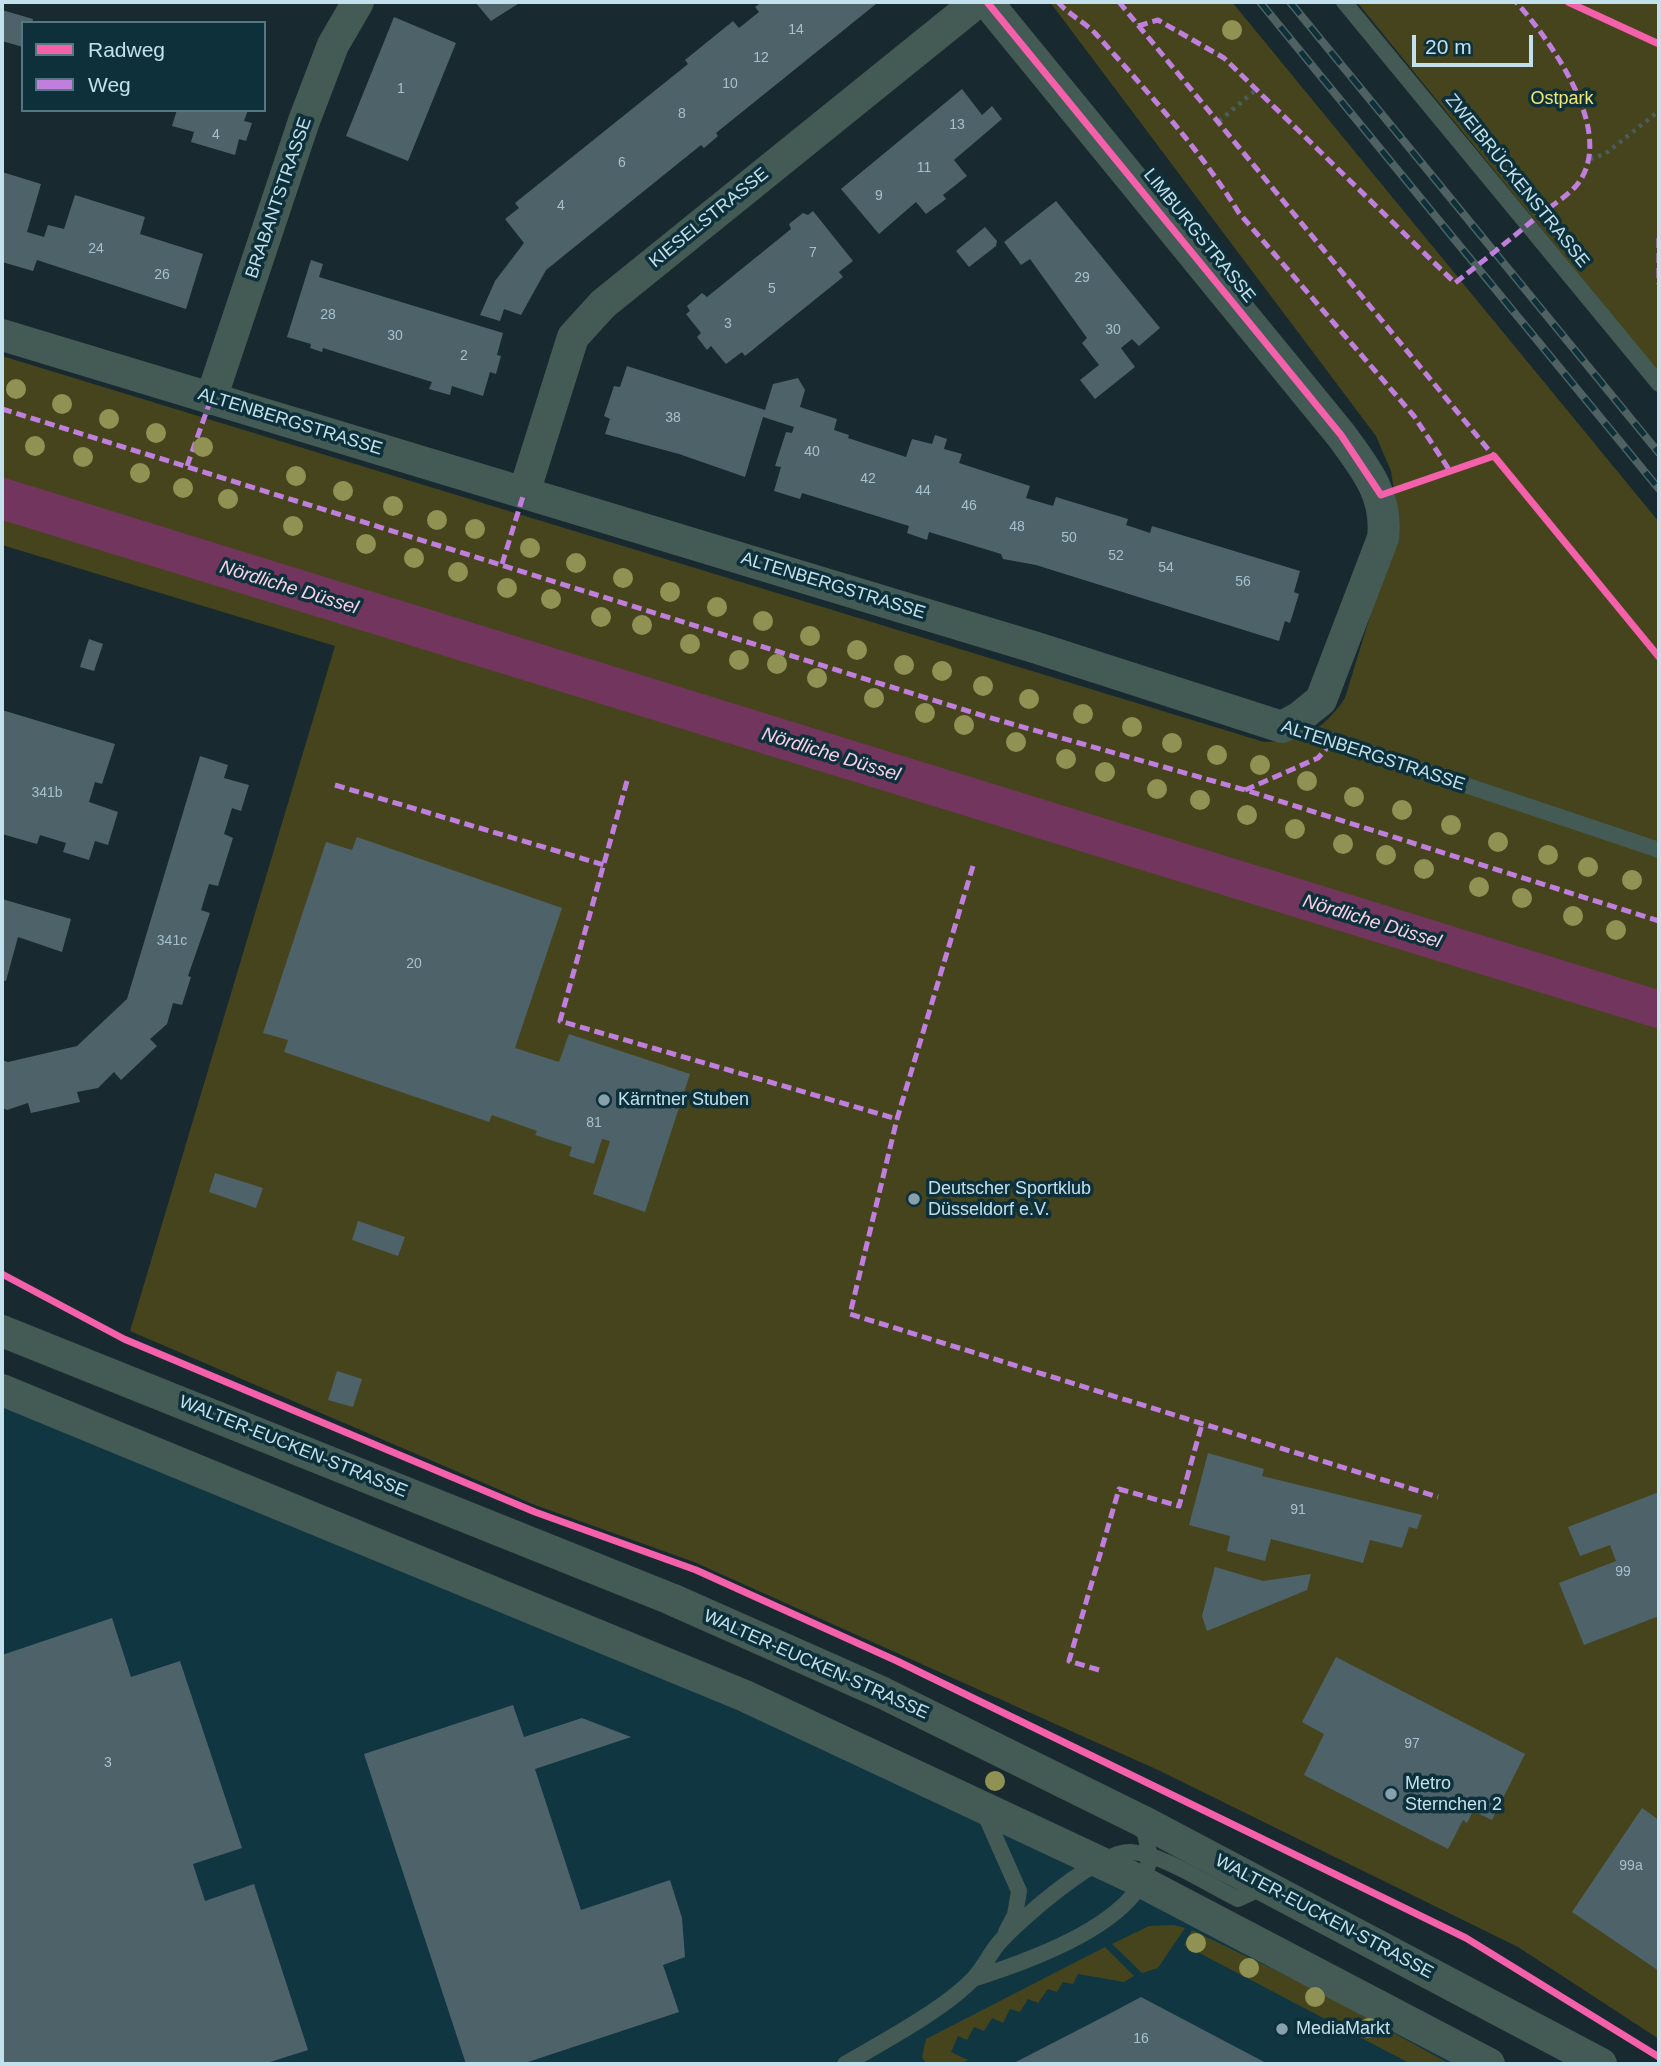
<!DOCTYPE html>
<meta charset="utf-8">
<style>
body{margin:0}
#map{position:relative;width:1661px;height:2066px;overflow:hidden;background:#182a30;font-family:Helvetica,sans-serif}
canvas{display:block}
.frame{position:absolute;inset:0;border:4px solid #c2e1ed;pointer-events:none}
.legend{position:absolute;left:21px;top:21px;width:245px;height:91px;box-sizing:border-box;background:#0d303b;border:2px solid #557782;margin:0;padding:9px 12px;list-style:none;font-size:21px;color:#c2e1ed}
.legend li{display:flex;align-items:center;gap:14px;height:35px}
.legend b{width:35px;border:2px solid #557782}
.scale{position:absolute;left:1412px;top:35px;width:121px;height:32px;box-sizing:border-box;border:4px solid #c2e1ed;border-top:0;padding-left:9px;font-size:21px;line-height:24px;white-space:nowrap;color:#c2e1ed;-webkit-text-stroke:5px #0d303b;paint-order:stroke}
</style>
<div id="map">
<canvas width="1661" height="2066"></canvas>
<div class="frame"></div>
<ul class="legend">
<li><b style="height:9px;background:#f560ab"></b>Radweg</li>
<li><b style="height:9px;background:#c07fdc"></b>Weg</li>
</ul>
<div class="scale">20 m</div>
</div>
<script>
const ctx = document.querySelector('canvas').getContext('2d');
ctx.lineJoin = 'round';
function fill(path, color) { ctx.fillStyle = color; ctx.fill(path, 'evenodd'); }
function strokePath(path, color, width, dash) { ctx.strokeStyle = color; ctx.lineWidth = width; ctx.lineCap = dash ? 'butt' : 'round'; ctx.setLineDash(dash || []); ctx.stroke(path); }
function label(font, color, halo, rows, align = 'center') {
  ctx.font = font + ' Helvetica,sans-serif'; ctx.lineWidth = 7; ctx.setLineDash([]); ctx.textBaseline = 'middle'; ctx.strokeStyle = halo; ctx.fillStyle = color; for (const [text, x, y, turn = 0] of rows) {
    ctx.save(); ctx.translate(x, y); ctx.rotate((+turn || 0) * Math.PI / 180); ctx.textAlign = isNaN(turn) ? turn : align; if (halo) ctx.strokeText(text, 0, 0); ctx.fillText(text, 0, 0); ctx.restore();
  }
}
fill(new Path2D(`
 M2,1395L744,1699L1474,2064H2Z`), '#103642');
fill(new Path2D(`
 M1050,2H1232L1659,522V2039L1518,1947L1158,1770L694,1562L535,1505L130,1331L335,646L2,545V356L1264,742C1302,741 1324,730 1345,698L1399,522L1391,471L1376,436Z
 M1357,2H1659V373Z
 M1174,1925L1185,1928L1158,1968L1142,1973L1112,1944L1149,1926Z
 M1192,1930L1318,1991L1450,2064H1411L1184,1945Z
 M1105,1947L1134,1976L1124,1982L1078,1974L1073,1984L1063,1982L1057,1992L1048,1989L1038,2003L1028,1999L1020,2012L1010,2009L1003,2023L992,2018L984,2031L974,2027L967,2040L958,2036L951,2052L968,2060L960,2064L926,2063L922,2057L926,2039Z`), '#46441d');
fill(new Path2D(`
 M2,477L1659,990V1029L2,520Z`), '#72355e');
fill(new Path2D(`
 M475,2H521L491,21Z
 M762,2L876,4L716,133L718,136L704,148L701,145L546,270L521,315L504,309L500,321L480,315L495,281L524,243L505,219L519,208L515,203L688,64L685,60L733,21L739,28L759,12L755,7Z
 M2,10L33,19L32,23H23V47L2,41Z
 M394,17L456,43L408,161L346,136Z
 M962,89L982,115L992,106L1002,119L954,160L967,176L943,195L946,199L926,214L916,202L879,234L841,189Z
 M177,110H248L244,121L252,123L246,141L239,139L235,155L191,142L194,132L172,126Z
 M2,172L41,184L27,232L44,237L48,225L64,229L75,195L145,217L140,234L203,254L186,309L37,260L33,271L2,262Z
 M1056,201L1160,328L1139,346L1132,339L1121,348L1135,367L1095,399L1080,380L1099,365L1082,343L1087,338L1030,259L1021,265L1004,242Z
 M813,211L853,261L839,272L843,277L745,356L742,352L726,364L711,346L707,350L697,337L701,333L686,314L690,311L687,306L702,293L707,297L791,229L789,224L803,213L808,215Z
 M985,227L997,241L996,246L969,267L956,251Z
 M311,260L323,264L319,277L503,333L497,355L501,356L496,374L490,372L483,396L452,386L450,395L429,389L432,382L323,348L322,352L310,348L311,344L287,337Z
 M627,366L765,410L773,384L798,378L805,390L800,407L837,419L834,430L849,435L848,438L906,457L912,439L932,444L935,435L947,439L944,449L962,454L959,463L1030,486L1026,498L1053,506L1056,497L1128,519L1126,525L1150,533L1152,526L1300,571L1294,592L1299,594L1290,623L1285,621L1279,641L1036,565L1003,559L1001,554L929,532L927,540L907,533L909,526L802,493L800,499L774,491L781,467L775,466L786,432L792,433L794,427L763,417L745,477L679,454L605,434L610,419L604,416L614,386L620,387Z
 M89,639L103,644L94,671L80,667Z
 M2,710L115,744L102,784L95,782L89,802L118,812L108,845L95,841L89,860L63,852L66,843L40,835L37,844L2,834Z
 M200,756L228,765L224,778L249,785L241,811L232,808L224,834L233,838L218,886L209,884L201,910L210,913L188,976L191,977L182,1005L173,1003L167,1024L150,1039L157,1046L121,1080L114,1072L98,1088L77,1092L80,1102L31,1113L28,1103L7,1110L2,1108V1060L8,1062L77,1046L127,999Z
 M357,837L562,908L515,1048L559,1062L569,1034L690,1074L645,1212L593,1194L610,1141L602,1139L594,1164L569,1156L572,1147L535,1135L537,1131L492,1115L489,1122L284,1052L288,1040L263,1033L326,842L352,850Z
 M2,899L71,919L62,952L18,937L6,981L2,980Z
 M215,1173L263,1188L256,1208L209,1192Z
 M358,1221L405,1237L398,1256L352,1240Z
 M337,1371L362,1379L353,1407L328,1400Z
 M1208,1453L1264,1469L1262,1476L1422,1515L1417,1529L1409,1527L1402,1548L1370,1540L1363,1563L1271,1539L1265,1561L1227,1551L1230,1536L1189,1525Z
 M1659,1492V1616L1584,1645L1559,1583L1616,1561L1610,1545L1580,1556L1568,1527Z
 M1215,1567L1263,1581L1311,1574L1307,1590L1207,1631L1202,1616Z
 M112,1618L131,1677L180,1661L242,1848L193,1864L205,1901L254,1884L308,2050L264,2064H2V1655Z
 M1336,1657L1525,1754L1492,1820L1473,1811L1467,1823L1463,1820L1448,1849L1304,1775L1324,1734L1302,1722Z
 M513,1705L524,1737L582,1718L631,1737L535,1769L581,1910L670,1880L682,1918L685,1957L663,1965L679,2012L522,2064H466L364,1754Z
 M1642,1808L1659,1820V1971L1572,1912Z
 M1141,1997L1268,2064H1012L1109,2014Z`), '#4e626a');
strokePath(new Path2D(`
 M1219,121L1258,88
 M1590,159L1605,154L1659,111`), '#4b5d5a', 4.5, [3.5, 5]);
strokePath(new Path2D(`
 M1344,2L1659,384
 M1284,727L1322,737L1659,850
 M983,1810L1019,1891L1015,1915L1006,1932
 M973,1979C1025,1962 1150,1921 1149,1854C1148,1844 1144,1832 1142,1822
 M845,2064C883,2042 943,2010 973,1979C983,1969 989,1955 998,1944C1020,1919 1099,1850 1131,1852C1163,1854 1209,1885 1238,1899L1266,1886`), '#445a54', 16);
strokePath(new Path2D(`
 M2,335L1037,648L1282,727L1300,717L1321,700L1383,538C1388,495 1365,468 1341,435L987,2
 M211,399L304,121L333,45L358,2
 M524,493L573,337L603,304L977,2
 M2,1331L671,1599L883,1693L1142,1821L1601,2064
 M2,1390L745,1696L1140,1881L1489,2064`), '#445a54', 32);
const rail = new Path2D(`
 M1260,2L1659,489
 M1290,2L1659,453`);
strokePath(rail, '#4f6160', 8);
strokePath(rail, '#0d303b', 5, [16]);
strokePath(new Path2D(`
 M1058,2C1068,14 1084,22 1095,33C1146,90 1199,148 1239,213L1414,416L1450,471
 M1119,2L1497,460
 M1138,26L1158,20L1224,58L1455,283C1483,261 1511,239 1538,216C1550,207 1566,197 1576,186C1619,135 1551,41 1516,2
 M1659,238V284
 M2,409L984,716L1245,790L1659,921
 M187,466L211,399
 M502,564L524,493
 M627,781L560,1021L897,1119
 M335,785L604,865
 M1245,790L1318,758L1332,742
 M973,866L897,1119L850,1314L1438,1497
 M1099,1670L1069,1661L1119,1489L1179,1506L1202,1424`), '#c07fdc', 5, [10, 5]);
strokePath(new Path2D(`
 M987,2L1341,435L1381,495L1494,456L1659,657
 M1568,2L1659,44
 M2,1274L124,1339L535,1512L696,1570L897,1661L1466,1938L1659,2057`), '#f560ab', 7);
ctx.fillStyle = '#909254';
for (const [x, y] of [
 [1232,30],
 [16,389],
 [62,404],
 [109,419],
 [156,433],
 [35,446],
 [203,447],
 [83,457],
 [140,473],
 [296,476],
 [183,488],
 [343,491],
 [228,499],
 [393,506],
 [437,520],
 [293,526],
 [475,529],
 [366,544],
 [530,548],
 [414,558],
 [576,563],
 [458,572],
 [623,578],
 [507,588],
 [670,592],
 [551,599],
 [717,607],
 [601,617],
 [763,621],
 [642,625],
 [810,636],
 [690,644],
 [857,650],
 [739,660],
 [777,664],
 [904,665],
 [942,671],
 [817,678],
 [983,686],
 [874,698],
 [1029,699],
 [925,713],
 [1083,714],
 [964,725],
 [1132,727],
 [1016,742],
 [1172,743],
 [1217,755],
 [1066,759],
 [1260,765],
 [1105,772],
 [1307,781],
 [1157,789],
 [1354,797],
 [1200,800],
 [1402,810],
 [1247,815],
 [1451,825],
 [1295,829],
 [1498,842],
 [1343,844],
 [1386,855],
 [1548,855],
 [1588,867],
 [1424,869],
 [1632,880],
 [1479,887],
 [1522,898],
 [1573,916],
 [1616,930],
 [995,1781],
 [1196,1943],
 [1249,1968],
 [1315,1997],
 [1369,2028]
]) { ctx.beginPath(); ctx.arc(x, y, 10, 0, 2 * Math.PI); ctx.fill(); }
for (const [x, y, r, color] of [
 [604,1100,7,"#86a1ab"],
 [914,1199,7,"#86a1ab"],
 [1391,1794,7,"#86a1ab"],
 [1282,2029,7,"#86a1ab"]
]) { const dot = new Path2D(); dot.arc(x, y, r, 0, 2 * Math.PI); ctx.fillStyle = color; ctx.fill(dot); strokePath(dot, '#0d303b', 2.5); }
label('14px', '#a5c1cc', null, [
 ["14",796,30],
 ["12",761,58],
 ["10",730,84],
 ["1",401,89],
 ["8",682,114],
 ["13",957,125],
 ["4",216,135],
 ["6",622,163],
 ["11",924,168],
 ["9",879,196],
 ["4",561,206],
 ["24",96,249],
 ["7",813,253],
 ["26",162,275],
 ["29",1082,278],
 ["5",772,289],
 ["28",328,315],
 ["3",728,324],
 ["30",1113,330],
 ["30",395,336],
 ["2",464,356],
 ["38",673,418],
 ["40",812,452],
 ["42",868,479],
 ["44",923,491],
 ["46",969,506],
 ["48",1017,527],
 ["50",1069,538],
 ["52",1116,556],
 ["54",1166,568],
 ["56",1243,582],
 ["341b",47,793],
 ["341c",172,941],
 ["20",414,964],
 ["81",594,1123],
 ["91",1298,1510],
 ["99",1623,1572],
 ["97",1412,1744],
 ["3",108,1763],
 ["99a",1631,1866],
 ["16",1141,2039]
]);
label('18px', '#f3e871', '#0d303b', [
 ["Ostpark",1562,99]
]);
label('18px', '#c2e1ed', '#0d303b', [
 ["ZWEIBRÜCKENSTRASSE",1517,181,51],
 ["BRABANTSTRASSE",279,198,-71],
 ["KIESELSTRASSE",709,218,-39],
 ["LIMBURGSTRASSE",1199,236,51],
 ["ALTENBERGSTRASSE",290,422,17],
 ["ALTENBERGSTRASSE",833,586,17],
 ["ALTENBERGSTRASSE",1373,756,18],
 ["WALTER-EUCKEN-STRASSE",293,1447,22],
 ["WALTER-EUCKEN-STRASSE",816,1665,24],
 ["WALTER-EUCKEN-STRASSE",1324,1917,28]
]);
label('18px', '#c2e1ed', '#0d303b', [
 ["Kärntner Stuben",618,1100],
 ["Deutscher Sportklub",928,1189],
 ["Düsseldorf e.V.",928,1210],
 ["Metro",1405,1784],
 ["Sternchen 2",1405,1805],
 ["MediaMarkt",1296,2029]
], 'left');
label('italic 19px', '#fbd1e8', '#0d303b', [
 ["Nördliche Düssel",289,588,17],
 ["Nördliche Düssel",831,755,17],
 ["Nördliche Düssel",1372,922,17]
]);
</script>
